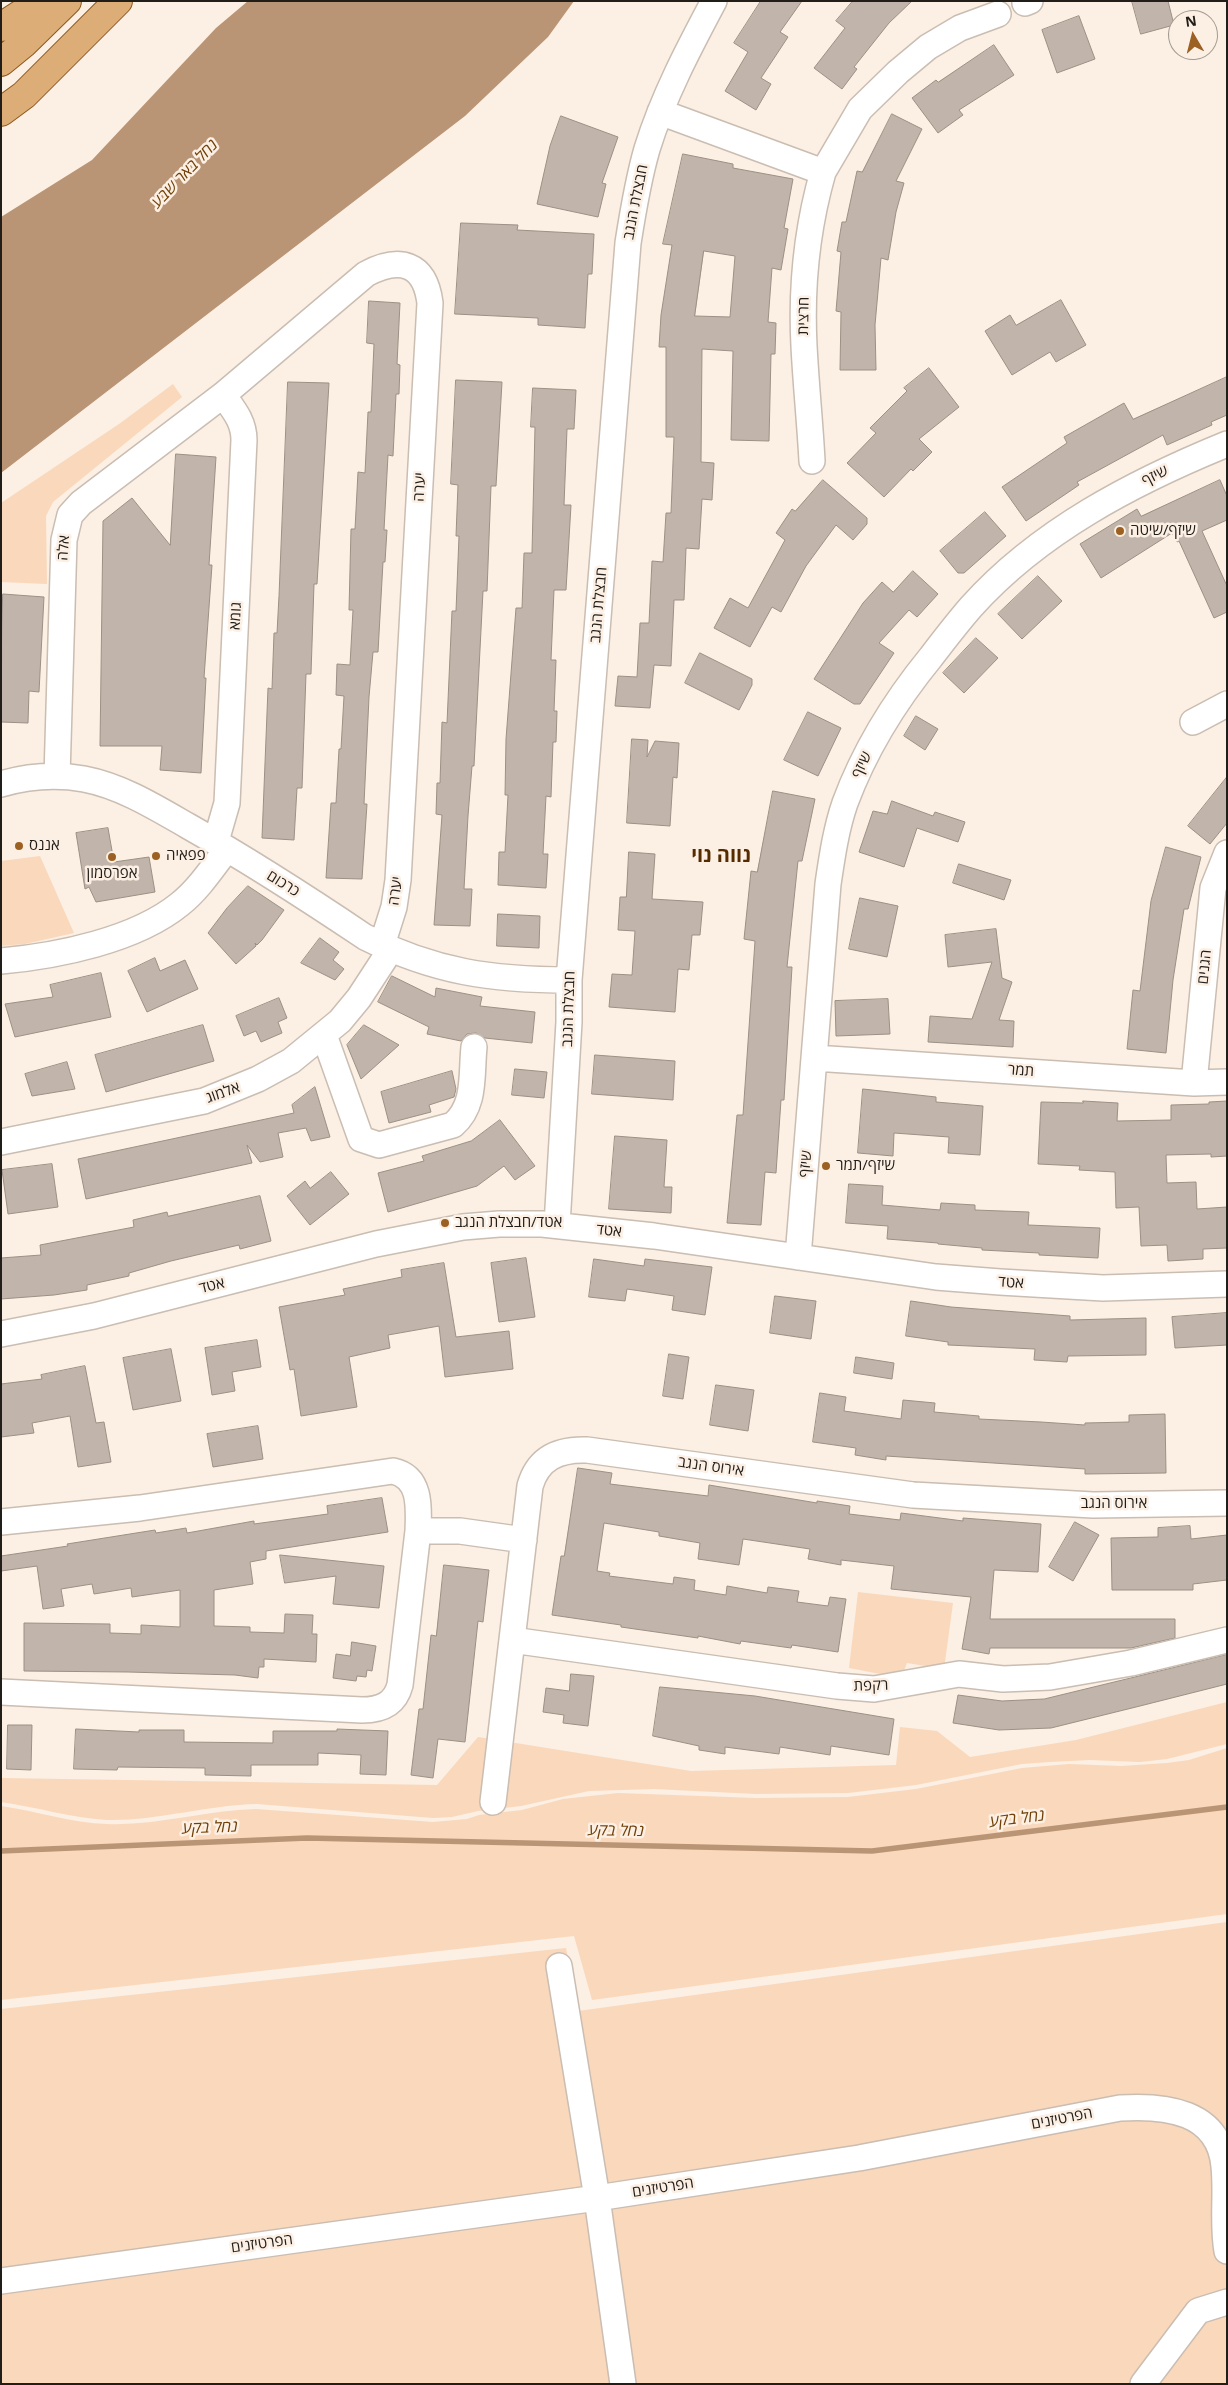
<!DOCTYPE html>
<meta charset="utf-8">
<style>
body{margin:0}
#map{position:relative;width:1228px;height:2385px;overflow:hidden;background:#fcefe3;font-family:"Open Sans",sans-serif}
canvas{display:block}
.frame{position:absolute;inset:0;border:2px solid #211d19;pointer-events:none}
.north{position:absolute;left:1168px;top:10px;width:50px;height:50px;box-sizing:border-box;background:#fcefe3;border:1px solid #a49b92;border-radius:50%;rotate:352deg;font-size:14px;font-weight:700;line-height:20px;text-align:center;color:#211d19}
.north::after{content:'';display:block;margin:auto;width:18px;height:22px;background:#9c6023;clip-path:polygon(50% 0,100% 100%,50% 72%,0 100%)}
</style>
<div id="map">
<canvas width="1228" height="2385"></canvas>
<div class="frame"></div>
<div class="north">N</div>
</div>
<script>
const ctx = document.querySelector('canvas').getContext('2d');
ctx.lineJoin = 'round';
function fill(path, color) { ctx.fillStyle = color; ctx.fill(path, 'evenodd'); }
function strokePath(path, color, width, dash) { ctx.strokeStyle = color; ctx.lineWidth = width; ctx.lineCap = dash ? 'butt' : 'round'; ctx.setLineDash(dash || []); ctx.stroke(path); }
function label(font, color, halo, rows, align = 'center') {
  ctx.font = font + ' "Open Sans",Heebo,sans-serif'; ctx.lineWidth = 5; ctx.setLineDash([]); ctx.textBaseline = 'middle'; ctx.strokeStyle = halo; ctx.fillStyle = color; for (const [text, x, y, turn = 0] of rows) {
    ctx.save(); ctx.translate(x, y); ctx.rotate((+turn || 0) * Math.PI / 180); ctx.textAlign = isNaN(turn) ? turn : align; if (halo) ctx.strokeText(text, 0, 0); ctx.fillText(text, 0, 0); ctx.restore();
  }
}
fill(new Path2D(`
 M173,384L182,397L53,502L46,516L47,584L1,582V503L119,424Z
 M40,856L74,933L25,944L1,946V861Z
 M858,1592L953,1603L944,1669L907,1663L901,1678L849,1668Z
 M1227,1702V1744L1167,1759L1140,1762L1090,1760L1049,1762L1022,1764L916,1785L848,1793L756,1794L654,1789L589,1791L521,1806L478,1811L452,1817L433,1818L257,1804C207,1805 156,1821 107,1820C71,1818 37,1807 1,1802V1778L437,1785L478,1737L691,1771L896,1765L900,1727L937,1731L970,1757L1076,1740Z
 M1227,1748V1914L592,2000L574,1936L1,2000V1806C37,1811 71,1823 107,1824C157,1826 207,1810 256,1809L433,1822L467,1819L479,1815L522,1810L563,1799L618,1793L756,1798L848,1797L916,1789L1022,1768L1069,1764L1121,1766L1167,1763L1189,1760Z
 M1227,1922V2384H1V2009L566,1948L578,2011Z`), '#fad8bc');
fill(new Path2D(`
 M248,1H574L548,37L465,116L1,473V217L92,160L216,28Z`), '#b99475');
strokePath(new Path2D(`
 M1,1851L307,1838L872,1851L1227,1807`), '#b99475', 5.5);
const building = new Path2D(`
 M761,1H802L780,32L788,37L761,78L771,84L756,110L725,91L748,52L734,43Z
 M853,1H912L889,23L854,67L857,69L842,89L814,68L845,28L836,21Z
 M1132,1H1168L1174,25L1141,34Z
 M1079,16L1095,59L1057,73L1042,30Z
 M994,45L1014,75L959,110L963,115L938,133L912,98L936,80L938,82Z
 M892,114L922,129L896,181L904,183L896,212L888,260L881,258L875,325L876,370H840L841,312L836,311L841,252L837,251L842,222H846L857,171L862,172Z
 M561,116L618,137L602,183L606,184L598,217L537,204L550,146Z
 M683,154L733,164V168L793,179L784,228L788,229L781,270L772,268L768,322L776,323L775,354H771L769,441L731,440L733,351L702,349L701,462L714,463L712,500L702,499L699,549L686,548L684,600H674L671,666L654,665L650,708L615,706L618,676L637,677L640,623H649L652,561L663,562L666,513H671L674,437H666V347H659L661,315L672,245L663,244ZM704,251L735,256L730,317L695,316Z
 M461,223L518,225L517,230L594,234L592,274H588L585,328L538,325V318L455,314Z
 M1061,300L1086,345L1056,362L1050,352L1012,375L985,331L1010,315L1016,325Z
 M369,301L400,303L397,364L400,365L399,394H396L393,456L388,455L384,530H387L385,562H383L378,652H373L369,697L364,804H367L362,879L326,878L331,803H336L339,749H341L344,696L336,695L337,664L350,665L353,610H349L351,529H355L358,472L365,473L368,412H371L374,344L367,343Z
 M929,368L959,407L919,439L932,452L913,471L911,469L884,497L847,463L876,433L870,428L907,391L904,388Z
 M1227,377V415L1211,422L1212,425L1167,445L1163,435L1077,482L1079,485L1026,521L1002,487L1067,443L1064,437L1124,403L1133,419Z
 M456,380L502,382L496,486H491L487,591H483L474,766H472L468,816L464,889H472L470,926L434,925L442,815L436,814L437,783H440L442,722L447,723L452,611H456L459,536H456L458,485L451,484Z
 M288,382L329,383L317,584H314L311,674H306L302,788H297L294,840L262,838L268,688L272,689L274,633H277L279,596Z
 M533,388L576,390L574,429H567L564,505H571L566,590H554L551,660H556L554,711H557L556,742H553L551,797L546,796L543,854H548L546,888L498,885L499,852H505L508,795H505L506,739L516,608H522L524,553H532L535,427H531Z
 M176,454L216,457L209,565H212L204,678H206L201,773L160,770L162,746H100L103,521L132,498L170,545Z
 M823,480L867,518V524L853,540L836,525L806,566L781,612L772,607L750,647L714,628L730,598L748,608L785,540L776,533L792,509L795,511Z
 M1220,480L1227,496V520L1202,531L1227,586V612L1214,618L1179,541L1177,542L1172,533L1101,578L1080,544L1137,509L1141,516Z
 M985,512L1006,536L964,573H958L940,551Z
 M913,571L938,594L917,617L909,610L879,643L894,653L860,704H854L814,679L863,603L882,582L893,592Z
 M1038,576L1062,601L1022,639L998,614Z
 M3,594L44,597L39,692L29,691L28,723L1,722Z
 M976,638L998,658L964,693L943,673Z
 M700,653L752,679V685L739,710L685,683Z
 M808,712L841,728L818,776L784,760Z
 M916,716L938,729L925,750L904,736Z
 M632,739L648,740L647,757L655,741L679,743L677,778L673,777L670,826L627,823Z
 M1227,777V823L1210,844L1188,826Z
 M773,791L815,799L802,861H798L787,967H792L784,1100H781L776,1173L765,1172L761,1225L727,1223L737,1115H743L755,941L744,939L751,871L757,872Z
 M892,801L933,816L935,812L965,822L958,842L917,828L904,867L859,852L873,811L887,814Z
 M108,828L114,862L149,857L155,892L96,902L89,887L85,889L76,833Z
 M1166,847L1201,857L1188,909H1184L1173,980L1166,1053L1127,1049L1133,990L1140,991L1151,901Z
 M629,852L655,854L652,899L703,902L700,935H692L689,970L678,969L675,1012L609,1007L612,974L632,975L635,931L618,930L620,897H626Z
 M959,864L1011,880L1004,900L953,883Z
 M248,886L284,910L262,940L257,945L255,943L256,946L236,964L208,933L227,908Z
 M860,898L898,906L887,957L849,949Z
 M498,914L540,916L539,948L497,946Z
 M996,929L1002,978L1012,982L999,1020L1014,1021L1013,1047L928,1042L930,1016L972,1019L992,962L948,967L945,935Z
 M320,938L339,952L333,960L344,969L335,980L301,963Z
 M155,958L160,971L185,960L198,989L147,1012L128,971Z
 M101,973L111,1017L15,1037L5,1004L53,997L50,985Z
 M392,976L435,997L436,988L482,997L480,1006L535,1012L532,1043L485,1038L476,1033L467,1034L461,1041L427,1034L429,1027L378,1002Z
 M279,998L287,1018L278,1022L282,1033L261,1042L256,1031L244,1036L236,1016Z
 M888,999L890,1034L836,1036L835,1001Z
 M203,1025L214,1061L106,1092L95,1055Z
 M364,1025L399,1045L361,1079L347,1045Z
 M595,1055L675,1061L673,1100L592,1094Z
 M67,1062L75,1089L32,1096L25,1074Z
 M515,1069L547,1072L544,1098L512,1095Z
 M452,1071L456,1089L454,1097L429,1105L431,1112L389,1123L381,1092Z
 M315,1087L330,1137L311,1141L306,1128L278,1133L283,1157L260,1162L247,1145L252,1163L86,1199L78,1159L294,1113L292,1105Z
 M863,1089L936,1097V1102L983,1106L980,1155L948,1153L949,1137L894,1133L893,1156L858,1153Z
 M1083,1101L1118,1103L1117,1121L1171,1120V1105L1209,1104V1102L1227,1101V1156L1211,1157V1154L1166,1155L1167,1183L1196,1182L1197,1209L1227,1207V1248L1203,1249V1259L1168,1261L1167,1245L1141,1246L1139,1207L1116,1208L1115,1172L1079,1170L1080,1166L1038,1164L1041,1102L1083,1103Z
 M500,1120L535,1166L515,1180L504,1166L477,1186L388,1212L378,1173L424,1161L422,1156L471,1141Z
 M615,1136L667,1140L664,1187H672L671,1213L609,1209Z
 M52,1164L58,1207L8,1214L2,1170Z
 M331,1172L349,1194L310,1225L287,1196L305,1181L310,1188Z
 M849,1184L883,1186L882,1205L940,1210L941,1203L975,1205V1210L1029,1212L1028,1225L1100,1228L1098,1258L1039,1255V1253L982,1250V1248L938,1244V1243L887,1239L888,1226L846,1223Z
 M260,1196L271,1241L240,1249L239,1245L171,1261L129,1273V1276L87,1285V1290L54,1295L1,1299V1258L41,1255L40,1245L134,1227L133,1220L167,1212L168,1216Z
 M526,1258L535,1317L499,1322L491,1263Z
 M594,1259L644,1266L645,1259L712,1267L705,1315L672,1310L674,1296L627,1289L625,1301L589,1297Z
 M444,1263L456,1337L509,1331L513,1369L445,1377L439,1326L388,1335L390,1348L349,1357L357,1407L301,1416L294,1369L290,1370L279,1307L345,1295L343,1289L402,1277L401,1270Z
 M775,1296L816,1301L811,1339L770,1333Z
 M911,1301L951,1307L1070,1316V1320L1146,1318V1355L1068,1356L1067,1362L1034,1360L1035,1349L948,1345V1342L906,1336Z
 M1227,1313V1345L1175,1348L1172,1317Z
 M257,1340L261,1367L232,1372L235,1391L212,1395L205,1348Z
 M171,1349L181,1401L133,1410L123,1358Z
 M669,1354L689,1357L683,1399L663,1396Z
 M856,1357L894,1363L892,1379L854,1373Z
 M85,1366L96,1423L104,1422L111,1462L78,1467L70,1416L32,1423L34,1433L1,1437V1384L42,1379L41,1375Z
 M716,1385L754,1390L748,1431L710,1425Z
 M820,1393L846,1397L844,1411L901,1419L903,1400L935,1403L934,1412L979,1416V1419L1041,1422L1085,1425V1423L1129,1422V1415L1165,1414L1166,1473L1085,1474V1469L886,1456V1460L855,1455L856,1448L813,1442Z
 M258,1426L263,1459L213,1467L207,1434Z
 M578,1468L612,1473L610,1484L708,1496L709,1485L817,1503V1501L850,1506L849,1514L900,1520L901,1513L963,1521V1518L1041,1524L1038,1572L994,1570L990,1619H1175V1638L1131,1648H990L989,1654L962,1649L971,1597L891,1589L894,1566L841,1560V1565L808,1559L810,1549L743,1539L739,1565L698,1559L700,1543L659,1536V1532L604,1523L597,1571L610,1573L609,1576L673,1584L674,1577L695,1580L694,1590L726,1595L727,1586L767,1593L768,1587L799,1591L797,1602L828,1606L830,1597L846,1599L838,1652L792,1645L791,1648L741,1641L740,1644L698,1636V1638L621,1627V1625L552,1615L561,1556H564Z
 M382,1498L388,1532L266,1551V1559L250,1562L253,1584L214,1590V1626L250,1627V1632L284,1633L285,1614L313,1615L312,1634H317L316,1662L264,1659V1667H259L258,1678L235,1675L128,1672L24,1671V1623L110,1624V1633L141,1634V1625L180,1627V1590L132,1597L131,1588L94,1594L92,1584L61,1589L64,1606L43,1609L37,1566L1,1571V1556L68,1546L67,1544L155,1530L156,1533L186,1528L187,1533L254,1521V1524L328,1514L327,1506Z
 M1075,1522L1099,1535L1073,1581L1049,1567Z
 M1190,1526L1191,1539L1227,1535V1580L1193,1584V1590H1112L1111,1538L1158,1537V1528Z
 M280,1555L384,1566L379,1608L333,1604L336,1576L285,1583Z
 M444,1565L489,1570L483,1622L478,1621L465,1742L438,1739L433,1778L411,1775L419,1709H423L431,1635L436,1636Z
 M352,1642L376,1646L372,1671L367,1670L366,1677L357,1676L356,1681L333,1678L336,1654L350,1656Z
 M1227,1655V1684L1136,1707L1051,1728L999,1730L953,1723L958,1695L1002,1701L1044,1699Z
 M571,1674L594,1676L588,1726L563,1723L564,1715L543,1712L546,1688L569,1691Z
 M660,1687L755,1696L894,1719L889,1755L831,1746L830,1755L780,1747L779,1754L725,1747V1754L699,1750V1746L653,1736Z
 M8,1725H32L31,1770L7,1769Z
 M76,1729L139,1732V1730H184V1742L273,1743V1731H337V1729L388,1731L386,1775L360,1774L361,1755L318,1753V1765H251V1776L205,1775V1768L118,1767L117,1770L74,1769Z`);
fill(building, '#c1b4aa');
strokePath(building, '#9c9085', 1);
const minor = new Path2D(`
 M1025,3L1030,1
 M660,112L823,172C807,228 801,288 804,346C806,385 810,423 812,461
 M823,172L860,109L898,72L928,47L960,28L998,14
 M1193,722L1227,704
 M57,776L64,540L70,515L81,503L223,395L366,274C400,256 425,263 430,303L398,880L394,907L382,945
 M1,784C29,776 56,774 84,779C121,786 155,807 188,826C248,860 307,898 365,937C435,972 492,980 569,980
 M216,841L227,803L244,440C244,421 233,409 223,395
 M1,961C58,956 136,940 180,904C199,889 213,867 227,849
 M324,1035L361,1139L379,1145L453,1125C476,1105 471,1076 474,1047
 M814,1058L1194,1083L1227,1082
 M1194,1083L1213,888L1227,853
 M1,1142L204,1101L258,1079L291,1061L340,1021L359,998L391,949
 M557,1225L569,1022V980L628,243C633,211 638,180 647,149C663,97 689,48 714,1
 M798,1257L828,884C832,857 836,829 845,803C865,749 895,701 931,657C944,640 957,623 971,607C1039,531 1134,482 1227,444
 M1,1334L94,1316L376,1244L463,1227L499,1224H542L654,1236L936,1277L1000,1282L1103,1288L1227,1284
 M1,1522L140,1508L393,1471C421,1477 419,1507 418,1531H460L524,1540
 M512,1640L837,1686L874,1689L959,1674L1003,1679L1050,1677L1131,1663L1227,1640
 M1,1692L362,1710C381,1710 395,1704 400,1685L418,1531
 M493,1802L530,1486C538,1458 559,1449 587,1450L913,1495L1093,1505L1227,1503
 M559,1966L597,2198L623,2384
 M1,2281L597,2198L859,2158L1120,2108C1165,2105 1219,2111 1224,2166C1227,2195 1222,2223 1227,2251
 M1143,2384L1198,2311L1227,2302`);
const major = new Path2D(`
 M1,27L41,1
 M1,62L23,44L67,1
 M1,112L24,95L118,1`);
strokePath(minor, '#cabdb2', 28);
strokePath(major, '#8d581c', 30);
strokePath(minor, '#fff', 25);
strokePath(major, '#ddad78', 28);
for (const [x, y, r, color] of [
 [1120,531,5,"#9c6023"],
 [19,846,5,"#9c6023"],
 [156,856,5,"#9c6023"],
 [112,857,5,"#9c6023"],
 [826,1166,5,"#9c6023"],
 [445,1223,5,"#9c6023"]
]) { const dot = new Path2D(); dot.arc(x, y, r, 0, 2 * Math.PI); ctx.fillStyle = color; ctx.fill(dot); strokePath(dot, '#fcefe3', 2); }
label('15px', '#211d19', '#fcefe3', [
 ["חבצלת הנגב",636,202,-79],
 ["חרצית",804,316,-89],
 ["שיזף",1155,476,-27],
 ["יערה",420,487,-87],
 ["אלה",64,548,-86],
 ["חבצלת הנגב",599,605,-85],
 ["גומא",236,616,-87],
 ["שיזף",862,765,-65],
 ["כרכום",283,884,32],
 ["יערה",396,891,-82],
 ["הגנים",1205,967,-84],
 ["חבצלת הנגב",569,1009,-88],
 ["תמר",1021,1071,4],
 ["אלמוג",223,1093,-20],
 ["שיזף",806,1164,-85],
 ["אטד",609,1231,6],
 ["אטד",1011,1283,4],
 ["אטד",212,1286,-14],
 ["אירוס הנגב",711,1467,8],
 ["אירוס הנגב",1114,1504],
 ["רקפת",871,1686,-2],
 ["הפרטיזנים",1062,2119,-11],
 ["הפרטיזנים",663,2188,-9],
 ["הפרטיזנים",262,2244,-8]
]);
label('15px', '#211d19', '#fcefe3', [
 ["שיזף/שיטה",1130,531],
 ["אננס",29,846],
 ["פפאיה",166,856],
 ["אפרסמון",112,874,"center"],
 ["שיזף/תמר",836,1166],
 ["אטד/חבצלת הנגב",455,1223]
], 'left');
label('italic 16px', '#704008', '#fcefe3', [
 ["נחל באר שבע",185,174,-46],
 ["נחל בקע",1017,1819,-7],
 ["נחל בקע",210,1828,-2],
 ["נחל בקע",616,1831,1]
]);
label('bold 20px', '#542c00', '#fcefe3', [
 ["נווה נוי",721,856]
]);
</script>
